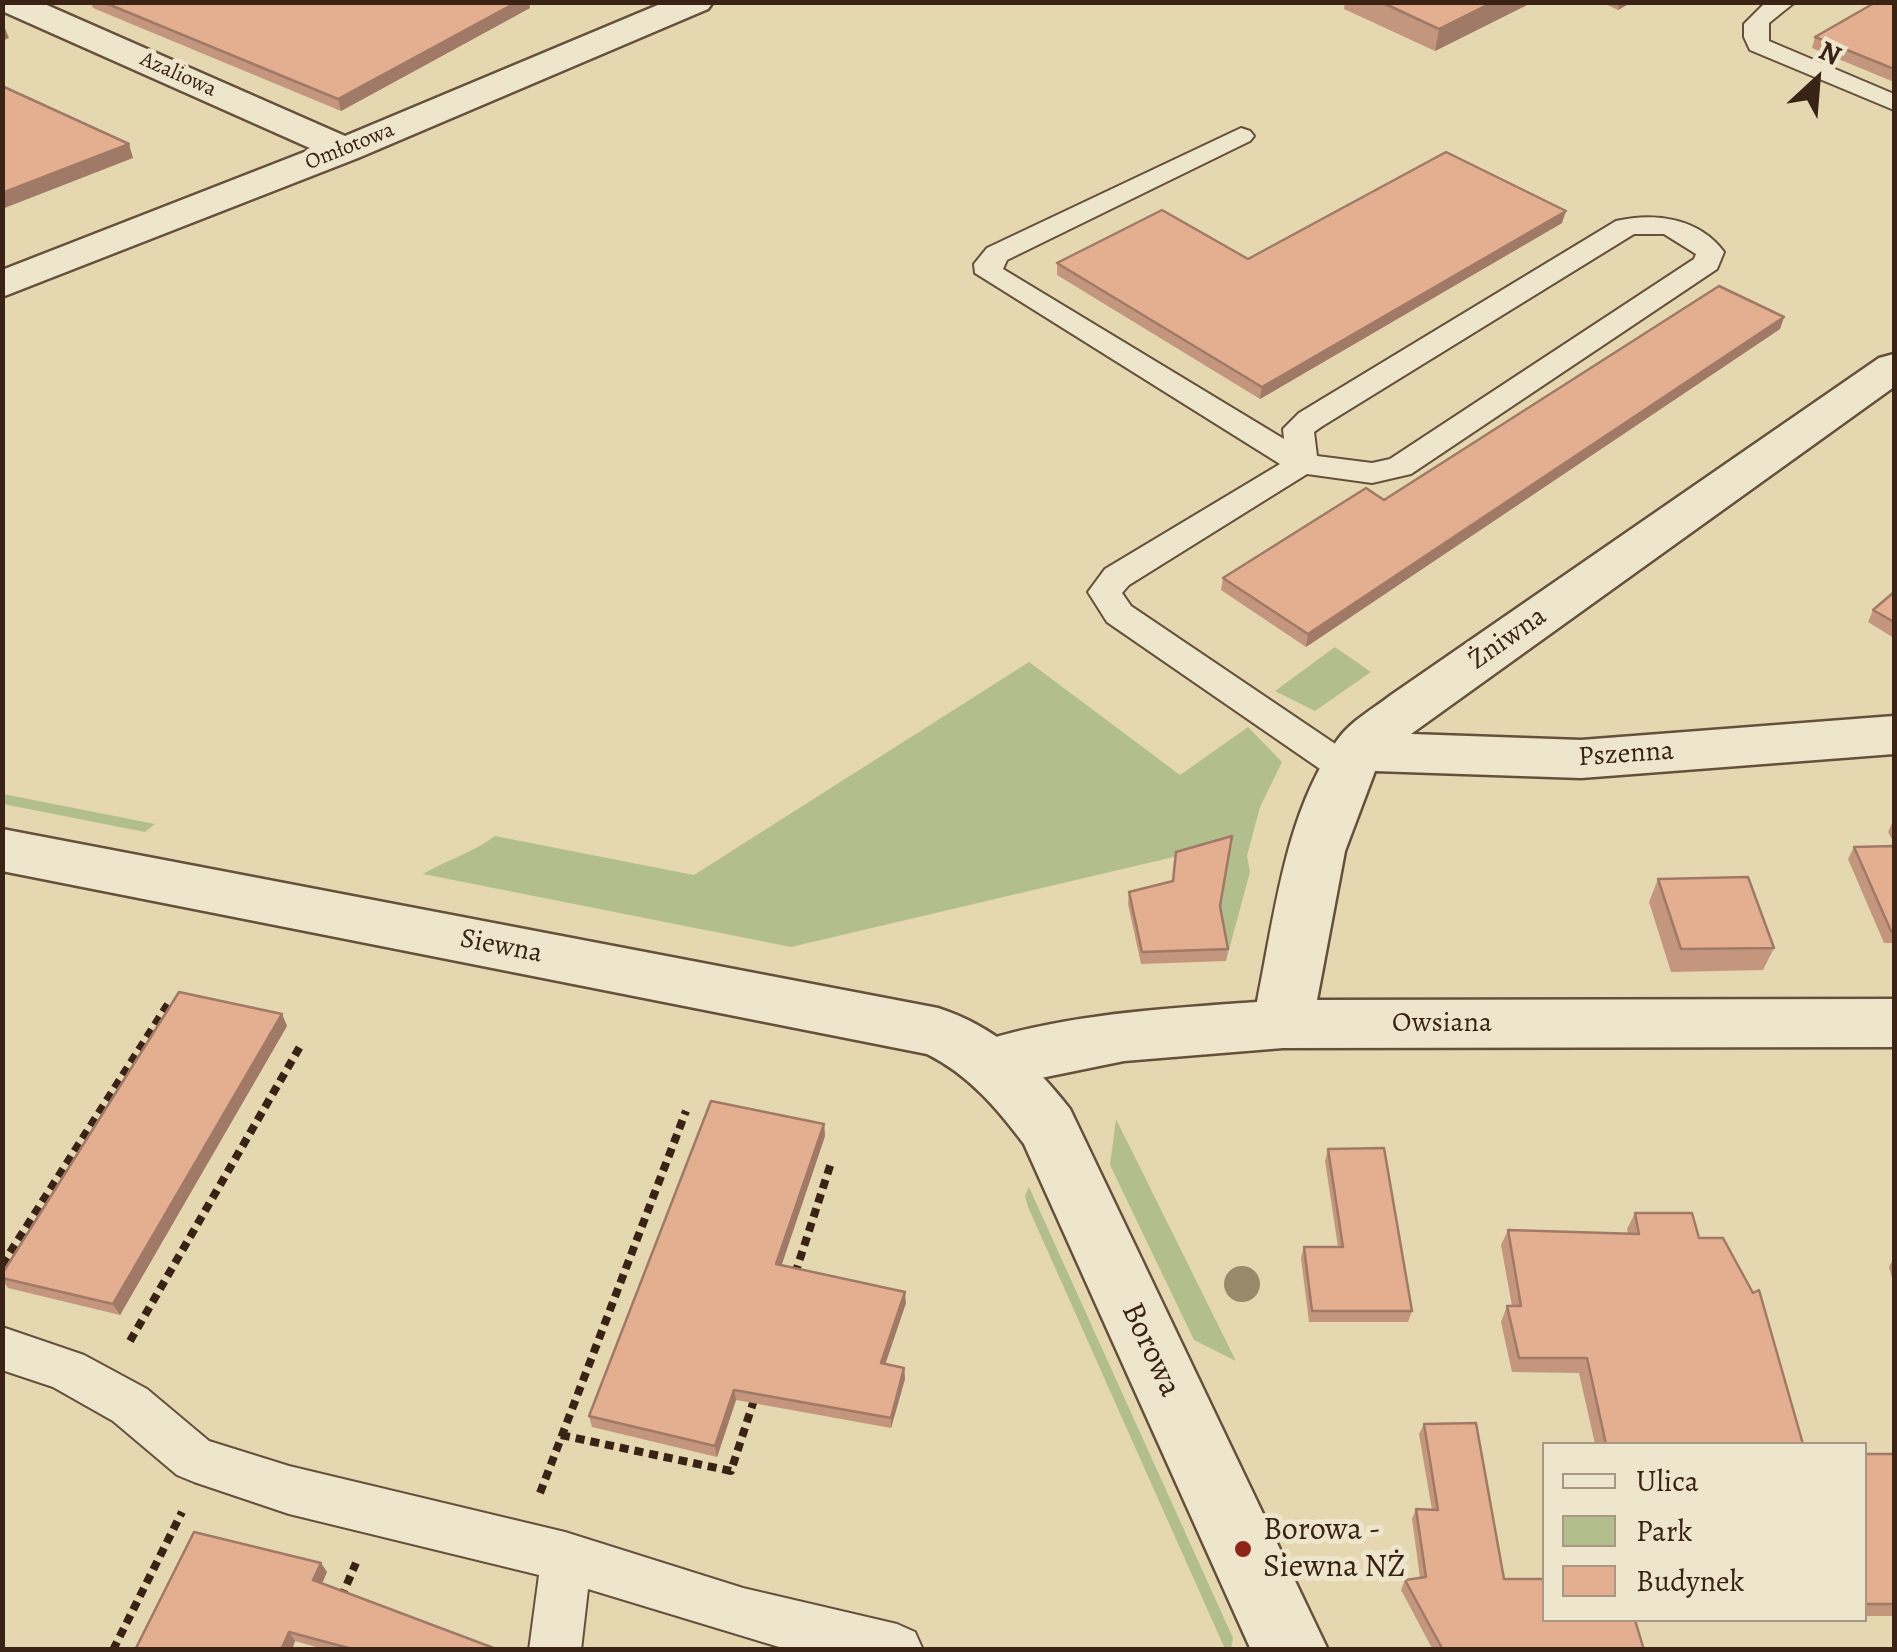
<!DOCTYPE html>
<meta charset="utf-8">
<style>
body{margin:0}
#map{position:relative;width:1897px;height:1652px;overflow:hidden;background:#e5d8b1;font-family:Alegreya,serif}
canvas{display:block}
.frame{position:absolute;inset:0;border:5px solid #3a2314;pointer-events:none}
.legend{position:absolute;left:1542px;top:1442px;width:325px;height:180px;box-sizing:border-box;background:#eee6cc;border:2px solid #a69882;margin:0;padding:12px 18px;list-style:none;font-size:30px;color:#3a2314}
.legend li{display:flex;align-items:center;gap:20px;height:50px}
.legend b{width:50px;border:2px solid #a69882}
.north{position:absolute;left:1767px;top:30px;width:100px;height:100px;-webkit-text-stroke:8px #eee6cc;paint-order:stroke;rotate:26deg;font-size:28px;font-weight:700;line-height:40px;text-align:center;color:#3a2314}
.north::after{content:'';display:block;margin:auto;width:35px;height:45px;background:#3a2314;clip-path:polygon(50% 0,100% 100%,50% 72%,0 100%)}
</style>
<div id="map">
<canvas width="1897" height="1652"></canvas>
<div class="frame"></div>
<ul class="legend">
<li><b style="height:12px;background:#eee6cc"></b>Ulica</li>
<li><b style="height:28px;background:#b2bf8d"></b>Park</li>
<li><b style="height:28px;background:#e4af91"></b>Budynek</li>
</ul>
<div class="north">N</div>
</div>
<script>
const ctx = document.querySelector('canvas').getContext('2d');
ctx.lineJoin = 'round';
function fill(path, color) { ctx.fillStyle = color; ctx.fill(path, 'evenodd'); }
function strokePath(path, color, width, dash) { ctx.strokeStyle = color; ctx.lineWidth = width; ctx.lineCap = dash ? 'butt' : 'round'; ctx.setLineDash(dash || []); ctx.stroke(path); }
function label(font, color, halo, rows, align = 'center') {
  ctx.font = font + ' Alegreya,serif'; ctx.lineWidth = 10; ctx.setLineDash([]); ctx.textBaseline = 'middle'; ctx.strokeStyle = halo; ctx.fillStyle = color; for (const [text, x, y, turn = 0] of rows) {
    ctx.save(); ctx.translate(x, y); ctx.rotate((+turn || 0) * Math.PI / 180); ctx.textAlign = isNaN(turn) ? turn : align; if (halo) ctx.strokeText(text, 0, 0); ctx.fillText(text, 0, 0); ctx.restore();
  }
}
fill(new Path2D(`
 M1335,647L1371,672L1315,711L1275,691Z
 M1029,662L1180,775L1248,727L1282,762L1260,807L1247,856L1250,872L1226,961L1218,918L1229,844L791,947L423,874C447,860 472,853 495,836L694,875Z
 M3,794L155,824L145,832L3,804Z
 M1116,1119L1236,1361L1194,1340L1110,1165Z
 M1029,1187L1233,1638L1231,1649H1225L1028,1207L1025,1196Z`), '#b2bf8d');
const service = new Path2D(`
 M1766,2H1795L1769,23V41L1894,94V110L1750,50L1744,37V24Z
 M1241,128L1250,131L1254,136L1250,141L1007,260L1003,269L1284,439L1283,429L1299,413L1616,221C1655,212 1699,218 1724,252L1717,269L1411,474L1372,483L1307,474L1129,585L1122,593L1131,606L1362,762L1367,771L1362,780L1349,784L1336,780L1107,622L1088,592L1105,569L1280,464L975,273L974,264L987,248ZM1634,234H1664L1696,254L1694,259L1390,459L1372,463L1317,456L1314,432L1321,427Z
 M2,1327L84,1355L147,1389L209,1441L289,1466L565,1532L743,1588L897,1624L915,1632L923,1650H789L588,1589L581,1650H529L539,1575L289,1514L194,1482L177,1475L113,1421L53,1387L2,1370Z`);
const minor = new Path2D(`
 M2,2H40L345,136L665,2H713L708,9L358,158L2,297V270L312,149L2,11Z
 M1894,354V387L1411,734L1581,740L1894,716V754L1581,778L1375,771L1345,851L1317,1000L1894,999V1047L1283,1048L1124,1061L992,1088L970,1081L962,1063L970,1045C1062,1014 1161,1009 1257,1002C1275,914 1285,813 1338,739C1351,721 1373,709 1391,695L1879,358Z`);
const tertiary = new Path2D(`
 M2,829L938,1008C996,1027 1033,1062 1070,1109L1328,1650H1251L1024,1144C997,1108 969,1075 927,1054L2,871Z`);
strokePath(service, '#65503b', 4);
strokePath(minor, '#65503b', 5);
strokePath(tertiary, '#65503b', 5);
strokePath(new Path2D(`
 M2,1265L170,1001
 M795,1274L831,1163
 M130,1341L302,1043
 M561,1435L731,1471L754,1400
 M540,1493L686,1111
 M341,1598L356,1563
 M113,1650L182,1512`), '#3a2314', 8, [9, 6]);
fill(service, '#eee6cc');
fill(minor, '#eee6cc');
fill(tertiary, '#eee6cc');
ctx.fillStyle = '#978a6b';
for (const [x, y] of [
 [1242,1284]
]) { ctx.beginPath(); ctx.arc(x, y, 18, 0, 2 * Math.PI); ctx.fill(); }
fill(new Path2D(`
 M91,2H529L530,8L341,111L93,8Z
 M1345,2H1533L1435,51L1344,9Z
 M1601,2H1632L1618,10Z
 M1894,2V82L1812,48L1815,37Z
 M1562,223L1260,399L1057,275V263L1248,259Z
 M1784,317L1780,329L1306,647L1221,590L1223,578L1384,500Z
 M1894,592V638L1868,622L1873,610Z
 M1894,819V843L1888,832Z
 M1894,846V943H1884L1848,859L1854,847Z
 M1658,879L1774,948L1763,970L1671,972L1649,902Z
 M1129,892L1220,906L1228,949L1226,961L1141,964L1128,904Z
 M282,1014L287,1026L120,1315L8,1288L2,1280V1274Z
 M824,1124L825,1136L781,1266L906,1303L885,1364L904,1368L905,1379L891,1428L736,1400L717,1457L592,1427L589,1416Z
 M1328,1149L1412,1311L1408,1322H1309L1301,1258L1304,1247H1338L1325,1161Z
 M1635,1213L1699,1238L1803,1444H1595L1579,1373L1512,1372L1501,1322L1507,1306H1512L1501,1245L1508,1230L1628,1234L1627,1229Z
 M1894,1258V1285L1889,1267Z
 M1424,1424L1504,1579L1644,1650H1433L1401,1590L1405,1580L1420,1578L1412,1519L1416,1509L1432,1510L1419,1434Z
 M1864,1454H1894V1616H1864Z
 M321,1563L327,1572L322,1584L500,1650H327L295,1641L292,1650H135Z`), '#c4967d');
fill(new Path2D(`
 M517,2H529L530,8L341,111L338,99Z
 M1493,2H1533L1435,51L1439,29Z
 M1620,2H1632L1618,10Z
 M2,26H4L9,38L2,41Z
 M129,144L133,158L2,209V193Z
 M1566,211L1562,223L1260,399L1262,387Z
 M1784,317L1780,329L1306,647L1308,634Z
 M282,1014L287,1026L120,1315L113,1304Z
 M824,1124L825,1136L778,1276L776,1264Z
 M905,1292L906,1303L882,1374L881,1363Z
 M904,1368L905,1379L891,1428V1418Z
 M734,1390L736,1400L717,1457L715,1446Z
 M321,1563L327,1572L319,1590L313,1580Z
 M289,1632L295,1641L292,1650H281Z`), '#a07a66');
const building = new Path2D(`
 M103,2H517L338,99Z
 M1381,2H1493L1439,29Z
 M1876,2H1894V69L1815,37Z
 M2,86L129,144L2,193Z
 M1446,152L1566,211L1262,387L1057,263L1162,210L1248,259Z
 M1719,286L1784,317L1308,634L1223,578L1366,488L1384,500Z
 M1894,592V622L1873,610Z
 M1232,836L1220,906L1228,949L1142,952L1129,892L1173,881L1176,852Z
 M1894,846V931H1891L1854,847Z
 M1748,877L1774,948L1681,949L1658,879Z
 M179,992L282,1014L113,1304L2,1278V1274Z
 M711,1101L824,1124L776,1264L905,1292L881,1363L904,1368L891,1418L734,1390L715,1446L589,1416Z
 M1384,1148L1412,1311H1312L1304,1247H1343L1328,1149Z
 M1635,1213H1692L1699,1238H1723L1753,1293L1759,1290L1803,1444H1606L1587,1358H1519L1507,1306H1521L1508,1230L1639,1234Z
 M1476,1423L1504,1579H1544V1620H1635L1644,1650H1443L1405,1580L1426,1577L1416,1509L1438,1510L1424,1424Z
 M1864,1454H1894V1604H1864Z
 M194,1532L321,1563L313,1580L499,1650H356L289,1632L281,1650H135Z`);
fill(building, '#e4af91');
strokePath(building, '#a07a66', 2.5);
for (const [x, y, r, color] of [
 [1243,1549,10,"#8f2418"]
]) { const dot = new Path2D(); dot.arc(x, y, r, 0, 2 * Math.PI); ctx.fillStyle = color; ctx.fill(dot); strokePath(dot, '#eee6cc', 4); }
label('22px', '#3a2314', '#eee6cc', [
 ["Azaliowa",178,75,24],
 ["Omłotowa",350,147,-22]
]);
label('28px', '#3a2314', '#eee6cc', [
 ["Żniwna",1508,639,-35],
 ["Pszenna",1626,755,-4],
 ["Siewna",501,947,11],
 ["Owsiana",1442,1024]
]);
label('32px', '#3a2314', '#eee6cc', [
 ["Borowa",1150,1350,65]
]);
label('32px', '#3a2314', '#eee6cc', [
 ["Borowa -",1263,1531],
 ["Siewna NŻ",1263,1568]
], 'left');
</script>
